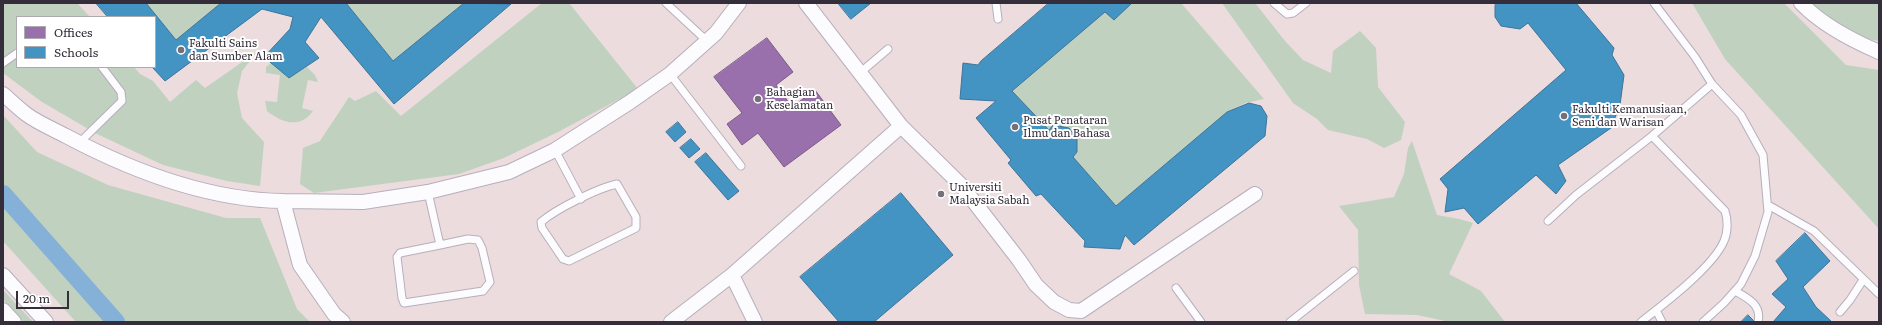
<!DOCTYPE html>
<style>
body{margin:0}
#map{position:relative;width:1882px;height:325px;overflow:hidden;background:#ede4f5;font-family:Literata,serif}
canvas{display:block}
.frame{position:absolute;inset:0;border:4px solid #342e3a;pointer-events:none}
.legend{position:absolute;left:16px;top:16px;width:140px;height:52px;box-sizing:border-box;background:#fff;border:1px solid #aeabb0;margin:0;padding:5px 7px;list-style:none;font-size:12px;color:#342e3a}
.legend li{display:flex;align-items:center;gap:8px;height:20px}
.legend b{width:20px;border:1px solid #aeabb0}
.scale{position:absolute;left:16px;top:291px;width:53px;height:18px;box-sizing:border-box;border:2px solid #342e3a;border-top:0;padding-left:5px;font-size:12px;line-height:14px;white-space:nowrap;color:#342e3a;-webkit-text-stroke:3px #fff;paint-order:stroke}
</style>
<div id="map">
<canvas width="1882" height="325"></canvas>
<div class="frame"></div>
<ul class="legend">
<li><b style="height:11px;background:#9970ab"></b>Offices</li>
<li><b style="height:11px;background:#4393c3"></b>Schools</li>
</ul>
<div class="scale">20 m</div>
</div>
<script>
const ctx = document.querySelector('canvas').getContext('2d');
ctx.lineJoin = 'round';
function fill(path, color) { ctx.fillStyle = color; ctx.fill(path, 'evenodd'); }
function strokePath(path, color, width, dash) { ctx.strokeStyle = color; ctx.lineWidth = width; ctx.lineCap = dash ? 'butt' : 'round'; ctx.setLineDash(dash || []); ctx.stroke(path); }
function label(font, color, halo, rows, align = 'center') {
  ctx.font = font + ' Literata,serif'; ctx.lineWidth = 4; ctx.setLineDash([]); ctx.textBaseline = 'middle'; ctx.strokeStyle = halo; ctx.fillStyle = color; for (const [text, x, y, turn = 0] of rows) {
    ctx.save(); ctx.translate(x, y); ctx.rotate((+turn || 0) * Math.PI / 180); ctx.textAlign = isNaN(turn) ? turn : align; if (halo) ctx.strokeText(text, 0, 0); ctx.fillText(text, 0, 0); ctx.restore();
  }
}
fill(new Path2D(`
 M3,3H1879V322H3ZM17,17H155V67H17Z`), '#ecdcdd');
fill(new Path2D(`
 M3,3H77L90,17H17V67H134L140,74L153,81L170,102L196,80L205,88L258,51L242,71L237,93L242,118L264,142L260,186L227,181L163,165L97,134L42,102L3,73Z
 M146,3H221L176,40Z
 M346,3H464L393,61Z
 M542,3H569L638,89L560,131L504,158L459,174L314,193L300,184L303,148L320,141L349,97L355,101L376,91L401,116Z
 M1132,3H1181L1264,99L1245,103L1227,112L1116,206L1073,157L1077,152V138L1069,128L1049,130L1012,91L1105,12L1114,20Z
 M1222,3H1255L1285,41L1303,60L1331,73L1333,51L1360,31L1376,48L1378,87L1405,122L1401,140L1384,148L1367,139L1328,130L1317,119L1293,103Z
 M1692,3H1784L1846,65L1879,70V229L1725,59Z
 M1808,3H1879V41L1861,38Z
 M273,61L288,78L307,67L315,75L318,82L308,80L302,108L313,111C300,129 282,123 267,111L265,101L277,102L280,75L266,73V67Z
 M3,115L37,152L108,185L226,218H260L297,309L310,322H76L3,241Z
 M1412,141L1437,215L1459,219L1473,223L1449,274L1481,291L1505,322H1450L1417,315L1365,314L1359,285L1358,230L1339,206L1394,197L1404,174L1408,148Z
 M3,290L33,322H24L3,299Z`), '#c0d1c0');
const offices = new Path2D(`
 M767,38L793,72L776,85L792,107L815,90L841,125L784,167L758,133L742,145L727,124L742,113L714,77Z`);
fill(offices, '#9970ab');
strokePath(offices, '#7b5c89', 1);
const schools = new Path2D(`
 M96,3H146L176,40L221,3H346L393,61L464,3L511,4L394,104L321,17L305,42L319,58L289,78L264,57L290,29L293,17L262,9L165,81L152,67H155V17H108Z
 M838,3H871L851,19Z
 M1049,3H1132L1114,20L1105,12L1012,91L1049,130L1053,125L1069,128L1077,138V152L1073,157L1116,206L1227,112L1249,103L1261,106L1267,116L1265,136L1134,245L1125,235L1120,249L1084,247L1085,241L1041,194L1036,196L1008,163L1011,160L976,118L996,101L960,99L963,63L978,65L981,61Z
 M1496,3H1576L1614,48L1612,55L1624,75L1620,105L1611,128L1558,165L1566,181L1556,194L1536,175L1478,224L1464,208L1445,212L1448,189L1440,179L1566,70L1528,23L1520,29L1501,26L1495,17V6Z
 M678,122L686,132L675,142L666,132Z
 M691,139L700,149L689,158L680,148Z
 M706,153L739,191L728,200L695,162Z
 M901,193L953,255L874,322H839L800,277Z
 M1805,233L1830,261L1803,287L1816,307L1832,322H1773L1786,307L1772,294L1788,279L1776,261Z
 M1748,315L1755,322H1741Z`);
fill(schools, '#4393c3');
strokePath(schools, '#3e759a', 1);
strokePath(new Path2D(`
 M3,194L116,322`), '#85b0d7', 18);
const lane = new Path2D(`
 M666,3L708,42
 M996,3L998,19
 M1274,3L1287,14L1293,13L1306,3
 M1654,3L1695,57L1712,84L1741,115L1763,155L1768,212L1755,256L1741,284L1724,303L1703,322
 M3,63L17,53
 M861,72L888,49
 M670,74L741,166
 M79,143L122,101L121,92L102,67
 M555,150L581,199
 M617,184L636,217V228L569,261L563,259L542,228L541,222C556,209 598,188 617,184Z
 M428,192L440,245L400,253L397,257L402,298L404,303L483,291L490,282L482,248L478,240L468,239L440,245
 M1768,205L1814,231L1879,294
 M1548,221L1576,195L1652,136L1712,84
 M1176,288L1201,322
 M1735,291C1748,298 1762,305 1758,322
 M1656,310L1662,322
 M1840,312L1850,300L1863,280
 M1290,322L1354,271
 M1641,322C1664,304 1713,267 1724,241C1728,232 1728,220 1725,211L1652,136`);
const street = new Path2D(`
 M1801,3C1822,25 1851,40 1879,52
 M3,94C10,100 18,108 26,114C38,123 53,129 66,136C132,171 206,200 283,201L300,265L334,314L343,322
 M901,126L961,185L1019,260L1036,285L1054,302L1069,310L1081,311L1255,194
 M283,201L363,202L428,192L509,172L555,150L630,102L670,74L716,33L739,3
 M3,275L46,322
 M732,275L901,126L806,3
 M3,310L14,322
 M671,322L732,275L755,322`);
strokePath(lane, '#b6afbc', 9);
strokePath(street, '#b6afbc', 16);
strokePath(lane, '#fcfbfe', 7);
strokePath(street, '#fcfbfe', 14);
for (const [x, y, r, color] of [
 [181,50,4,"#756e7b"],
 [758,99,4,"#756e7b"],
 [1564,116,4,"#756e7b"],
 [1015,127,4,"#756e7b"],
 [941,194,4,"#756e7b"]
]) { const dot = new Path2D(); dot.arc(x, y, r, 0, 2 * Math.PI); ctx.fillStyle = color; ctx.fill(dot); strokePath(dot, '#fff', 1.5); }
label('11px', '#342e3a', '#fff', [
 ["Fakulti Sains",189,44],
 ["dan Sumber Alam",189,57],
 ["Bahagian",766,93],
 ["Keselamatan",766,106],
 ["Fakulti Kemanusiaan,",1572,110],
 ["Seni dan Warisan",1572,123],
 ["Pusat Penataran",1023,121],
 ["Ilmu dan Bahasa",1023,134],
 ["Universiti",949,188],
 ["Malaysia Sabah",949,201]
], 'left');
</script>
